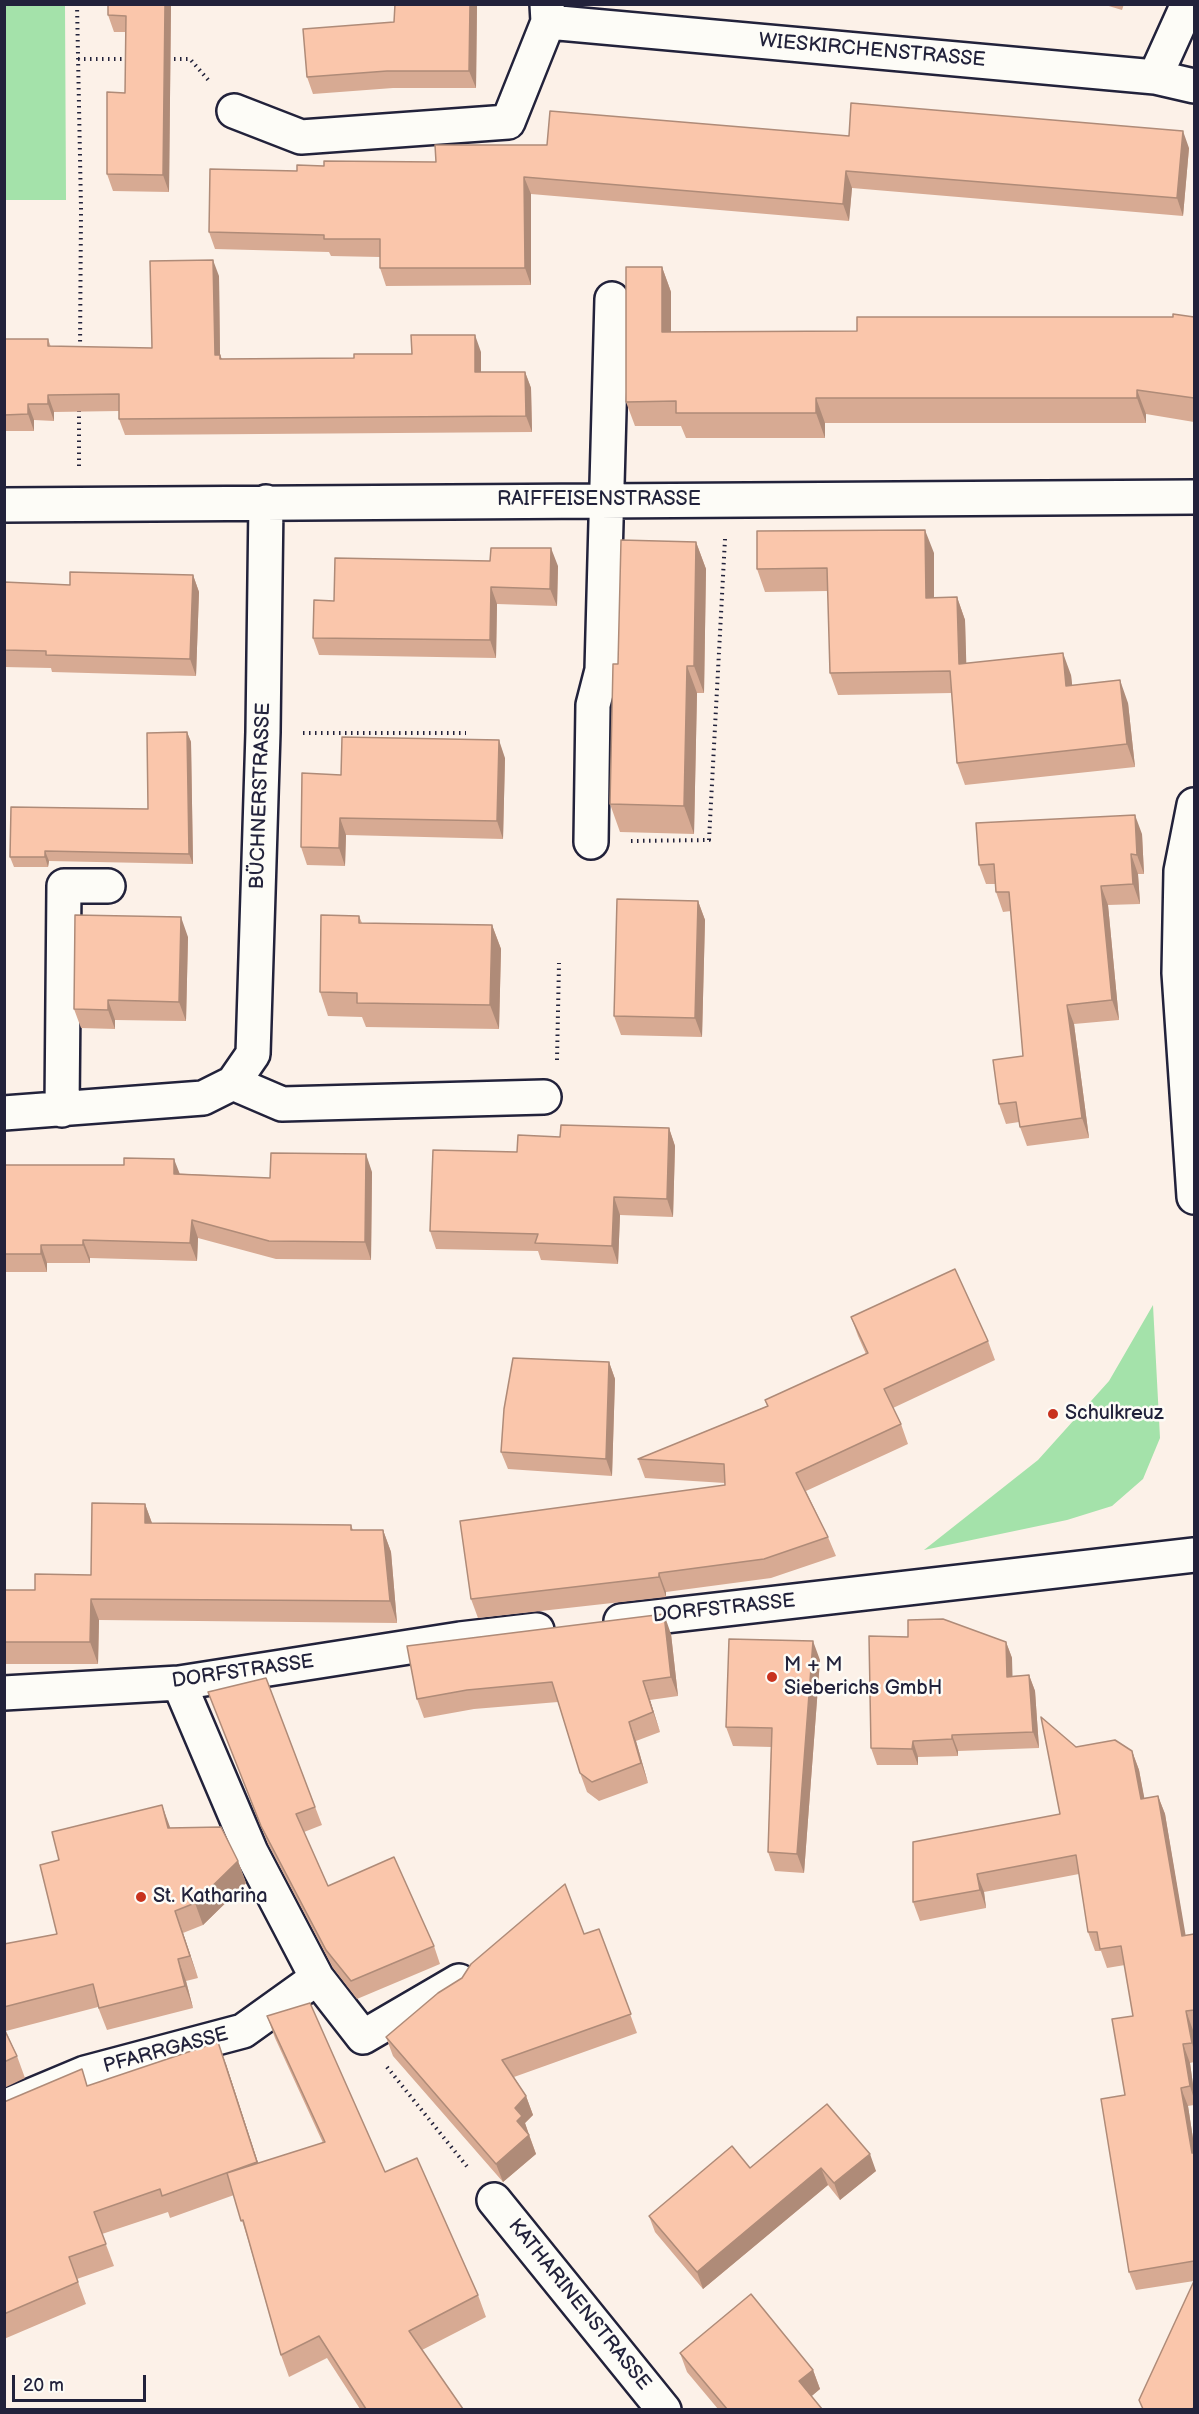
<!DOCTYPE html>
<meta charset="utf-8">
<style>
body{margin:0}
#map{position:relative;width:1199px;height:2414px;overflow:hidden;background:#fcf1e8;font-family:"Balsamiq Sans",sans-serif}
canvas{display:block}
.frame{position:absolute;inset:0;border:6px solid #22223b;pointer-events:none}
.scale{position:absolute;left:12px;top:2375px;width:134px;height:27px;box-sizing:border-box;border:3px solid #22223b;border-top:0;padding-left:8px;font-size:18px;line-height:21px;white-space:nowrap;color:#22223b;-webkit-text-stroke:4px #fdfcf7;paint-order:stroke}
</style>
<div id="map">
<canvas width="1199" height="2414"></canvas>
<div class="frame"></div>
<div class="scale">20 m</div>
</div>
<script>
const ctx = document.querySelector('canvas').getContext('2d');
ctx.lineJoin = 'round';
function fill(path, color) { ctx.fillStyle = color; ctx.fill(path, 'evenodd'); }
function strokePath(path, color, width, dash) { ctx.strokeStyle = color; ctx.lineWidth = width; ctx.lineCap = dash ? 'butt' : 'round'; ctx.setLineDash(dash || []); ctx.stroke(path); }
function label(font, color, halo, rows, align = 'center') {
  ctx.font = font + ' "Balsamiq Sans",sans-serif'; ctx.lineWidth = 5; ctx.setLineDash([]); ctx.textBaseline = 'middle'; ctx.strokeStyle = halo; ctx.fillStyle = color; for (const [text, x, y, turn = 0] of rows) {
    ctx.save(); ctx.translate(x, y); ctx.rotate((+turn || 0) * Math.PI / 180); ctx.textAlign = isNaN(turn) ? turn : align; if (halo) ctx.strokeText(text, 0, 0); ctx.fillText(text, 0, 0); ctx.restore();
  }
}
fill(new Path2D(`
 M4,5H65L66,200H5Z
 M1153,1305L1160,1438L1143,1479L1112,1506L1067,1520L924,1550L1038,1460L1109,1381Z`), '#a4e2aa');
const minor = new Path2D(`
 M548,22L1155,77L1194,86
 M1155,77L1188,4
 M234,111L301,137L508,122L548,22L547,4
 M4,505L1194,497
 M1194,805L1181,871L1179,973L1194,1197
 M591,842L593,705L602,670L612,299
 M233,1083L282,1104L544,1097
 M62,1110L64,886H108
 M4,1113L203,1098L233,1083L253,1054L263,732L266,502
 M621,1621L1194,1555
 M179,1683L251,1852L317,1978L363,2037L459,1981
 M4,1693L179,1683L460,1639L537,1630
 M4,2107L85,2073L243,2031L317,1978
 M494,2200L664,2410`);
strokePath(minor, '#22223b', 38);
strokePath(new Path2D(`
 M77,4L81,208L80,352
 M78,59H128
 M168,59H190L210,82
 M79,466V407
 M303,733H466
 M631,841L709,840L725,539
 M557,1060L559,963
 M387,2067L469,2169`), '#22223b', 4, [1.5, 4.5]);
strokePath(minor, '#fdfcf7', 33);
fill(new Path2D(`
 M108,4H171L169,192L113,191L107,174L125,93V32H114L108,15Z
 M395,4H477L476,88H393L313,94L307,77L394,22Z
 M1102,4H1124L1122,10Z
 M849,136L1189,148L1183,216L852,188L849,221L531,194V285L386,286L380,268V257L331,256L329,252L215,249L209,232L297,171L324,166L436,162L547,145Z
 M662,267L671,292V332L857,331L1194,317V422L1146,414V423H825V438H686L681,426H635L626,402Z
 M219,276L220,355L222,359L354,358L412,354L481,352V372H525L531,388L532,432L125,435L119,419V411L54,412V421L34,420V431H4V339H48L51,347L152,348Z
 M696,542L706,569L704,693H697L694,834L620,832L610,804L618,664Z
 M934,553V598L957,597L965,620L966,663L1071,675L1072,686L1128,703L1135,767L965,785L957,763L952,693L838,695L830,673L828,591L765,592L757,569Z
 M558,566L557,606L497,604L496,658L319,655L313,638L334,601Z
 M193,575L199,592L196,676L52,672L51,668L4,667V582L70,585Z
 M187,732L191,742L193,864L49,861L48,867H14L10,857L148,809Z
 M505,758L503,839L346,835L345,866L307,865L301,847L341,775Z
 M1142,834L1144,874H1138L1140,904L1108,905L1119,1020L1074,1024L1089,1138L1027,1146L1020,1127L1019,1122L1006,1124L999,1104L1023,1056L1011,911L1003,912L996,892L995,884H986L979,865Z
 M698,901L705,920L702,1037L621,1035L614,1016Z
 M359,916L362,923L492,925L501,949L499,1029L366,1027L362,1017L328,1016L320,992Z
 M188,937L186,1021L115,1020V1029L81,1028L74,1009Z
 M669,1128L675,1146L673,1217L620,1215L618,1264L541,1260L538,1251L436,1249L430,1231L517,1152L560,1137Z
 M4,1165L270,1178L372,1172L371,1260L276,1259L198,1238L197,1261L90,1258V1263H47V1272H4Z
 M851,1317L988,1341L995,1360L893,1408L901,1424L908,1444L806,1491L828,1537L836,1556L771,1578L666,1592V1597L478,1618L471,1599L725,1485V1483L645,1478L638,1459L767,1406L765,1400L866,1354L858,1336Z
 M609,1362L615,1379L612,1476L508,1469L501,1452Z
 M145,1504L152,1523L351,1525L353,1530H383L391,1552L397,1623L99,1620L98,1664H4V1590H35L91,1575Z
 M671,1634L678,1696L650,1700L660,1732L636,1741L648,1783L599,1801L587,1792L580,1773L558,1702L474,1709L424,1718L417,1699Z
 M1006,1642L1012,1658V1676L1029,1675L1035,1691L1039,1748L958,1751V1756L918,1757V1765H877L871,1748Z
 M820,1660L804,1873L775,1871L768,1852L771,1747L733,1746L726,1727Z
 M266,1678L322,1825L304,1832L328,1886L434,1946L440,1964L357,1999L333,1968L268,1844L208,1692Z
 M1076,1747L1132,1751L1139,1770L1144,1798L1158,1796L1165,1814L1185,1936H1194V2030H1193L1194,2038V2062L1190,2063L1194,2092V2105L1188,2106L1194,2145V2409V2281L1136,2290L1129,2272L1125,2095L1133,2016L1125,1965L1107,1968L1101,1951H1095L1088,1932L1079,1874L984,1892L986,1908L920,1921L913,1902L1060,1814Z
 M170,1828L238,1861L246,1883L203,1925L183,1933L198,1978L186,1981L193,2008L107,2030L98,2007L6,2031L17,2056L25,2078L4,2088V1944L57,1934L59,1860Z
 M599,1929L637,2033L514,2077L526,2096L533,2115L525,2123L536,2154L503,2182L393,2056L386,2037L584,1934Z
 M267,2016L478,2295L486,2317L422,2350L463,2409H360L327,2358L289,2377L281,2355L249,2243L234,2195L170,2218L168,2212L102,2234L114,2266L77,2279L86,2304L4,2339V2102L88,2086L226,2064L258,2163L323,2143L275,2038Z
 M827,2104L876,2171L840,2200L828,2185L703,2289L655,2232L649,2216L750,2168Z
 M680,2353L813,2370L820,2389L811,2396L822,2409H718L687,2372Z`), '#d7aa93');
fill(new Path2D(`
 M165,4H171L169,192L163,175Z
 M470,4H477L476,88L469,71Z
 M1183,131L1189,148L1183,216L1177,198Z
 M846,171L852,188L849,221L843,204Z
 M524,177L531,194V285L525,268Z
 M213,260L219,276L220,355L226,371L215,355Z
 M662,267L671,292V357L662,332Z
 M475,335L481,352V389L475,372Z
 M525,372L531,388L532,432L526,416Z
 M1137,390L1146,414V423L1137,398Z
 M48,395L54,412V421L48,404Z
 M816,398L825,423V438L816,413Z
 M28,404L34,420V431L28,414Z
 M925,530L934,553V620L926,598Z
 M696,542L706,569L704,693L694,666Z
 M551,548L558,566L557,606L550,589Z
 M193,575L199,592L196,676L190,659Z
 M491,587L497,604L496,658L490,640Z
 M957,597L965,620L967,686L959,664Z
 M1063,653L1071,675L1075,709L1066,686Z
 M687,666L697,693L694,834L684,806Z
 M1120,680L1128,703L1135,767L1127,744Z
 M187,732L191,742L193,864L189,854Z
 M499,740L505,758L503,839L497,821Z
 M1135,815L1142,834L1144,874L1137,855Z
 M340,818L346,835L345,866L339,848Z
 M45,851L49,861L48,867L45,857Z
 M1131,854L1138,874L1140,904L1133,884Z
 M1101,886L1108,905L1119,1020L1112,1000Z
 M698,901L705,920L702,1037L695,1018Z
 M181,917L188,937L186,1021L179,1002Z
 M492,925L501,949L499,1029L490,1005Z
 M108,1000L115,1020V1029L108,1010Z
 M1067,1005L1074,1024L1089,1138L1082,1118Z
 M669,1128L675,1146L673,1217L667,1199Z
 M366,1154L372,1172L371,1260L365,1242Z
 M174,1159L181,1177L174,1174Z
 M614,1197L620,1215L618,1264L612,1246Z
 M192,1220L198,1238L197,1261L190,1243Z
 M83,1240L90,1258V1263L83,1245Z
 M41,1245L47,1263V1272L41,1254Z
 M609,1362L615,1379L612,1476L606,1459Z
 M145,1504L153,1526L145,1523Z
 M383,1530L391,1552L397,1623L390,1601Z
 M659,1573L666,1592V1597L659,1577Z
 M91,1599L99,1620L98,1664L90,1642Z
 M664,1614L671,1634L678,1696L671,1677Z
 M813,1641L820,1660L804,1873L797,1854Z
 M1006,1642L1012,1658L1013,1693L1007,1677Z
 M1029,1675L1035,1691L1039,1748L1033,1732Z
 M643,1681L650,1700L660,1732L653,1712Z
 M629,1722L636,1741L648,1783L641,1763Z
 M952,1735L958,1751V1756L952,1739Z
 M913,1741L918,1757V1765L912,1749Z
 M1132,1751L1139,1770L1148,1817L1141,1799Z
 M1158,1796L1165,1814L1189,1955L1182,1936Z
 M162,1805L170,1827L176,1850L168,1828Z
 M238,1861L246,1883L203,1925L195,1903Z
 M977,1874L984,1892L986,1908L980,1890Z
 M175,1911L183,1933L198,1978L190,1956Z
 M178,1959L186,1981L193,2008L185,1986Z
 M1186,2011L1193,2030L1194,2038V2051L1192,2043Z
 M218,2042L226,2064L265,2184L257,2162Z
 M1183,2044L1190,2063L1194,2092V2099L1190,2086Z
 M1181,2088L1188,2106L1194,2145V2159L1192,2153Z
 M526,2096L533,2115L525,2123L529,2135L517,2121L515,2108Z
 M529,2135L536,2154L503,2182L496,2164Z
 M870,2154L876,2171L840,2200L834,2183Z
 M821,2168L828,2185L703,2289L697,2272Z
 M813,2370L820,2389L806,2401L799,2381Z`), '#af8b78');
const building = new Path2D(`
 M108,4H165L163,175L107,174V92L125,93L126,16L108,15Z
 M395,4H470L469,71H387L307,77L303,29L394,22Z
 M851,103L1183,131L1177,198L846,171L843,204L524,177L525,268H380V239H324V235L209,232L210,169L297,171V165L324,166V161L436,162L435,145H547L550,111L849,136Z
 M213,260L215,355H220V359L354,358V354H412L411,335H475V372H525L526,416L119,419V394L48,395V404H28V414L4,415V339H48V346L152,348L150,261Z
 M626,267H662V332L857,331V317H1173V314L1194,317V398L1137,390V398H816V413H676V401L626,402Z
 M925,530L926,598L957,597L959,664L1063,653L1066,686L1120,680L1127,744L957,763L950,671L830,673L827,568L757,569V531Z
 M621,540L696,542L694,666H687L684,806L610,804L613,664H618Z
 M491,548H551L550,589L491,587L490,640L313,638L314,600L334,601L335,558L490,561Z
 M70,572L193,575L190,659L46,655V651L4,650V582L70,585Z
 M187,732L189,854L45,851V857H10L11,807L148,809L147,733Z
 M342,737L499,740L497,821L340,818L339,848L301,847L302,773L341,775Z
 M1135,815L1137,855L1131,854L1133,884L1101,886L1112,1000L1067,1005L1082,1118L1020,1127L1016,1102L999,1104L993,1060L1023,1056L1009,892H996L994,864L979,865L976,823Z
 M617,899L698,901L695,1018L614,1016Z
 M75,915L181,917L179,1002L108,1000V1010L74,1009Z
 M321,915L359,916V923L492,925L490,1005L357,1003V993L320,992Z
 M561,1125L669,1128L667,1199L614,1197L612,1246L535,1243L538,1234L430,1231L433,1150L517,1152L518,1135L560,1137Z
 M271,1153L366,1154L365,1242L269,1241L192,1220L190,1243L83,1240V1245H41V1254H4V1165H124V1158L174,1159V1174L270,1178Z
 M955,1269L988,1341L884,1389L901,1424L796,1473L828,1537L764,1559L659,1573V1577L471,1599L460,1521L725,1485L724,1464L638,1459L768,1406L765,1400L868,1353L851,1317Z
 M513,1358L609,1362L606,1459L501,1452L504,1409Z
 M92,1503L145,1504V1523L351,1525V1530H383L390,1601L91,1599L90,1642H4V1590H35V1574L91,1575Z
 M664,1614L671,1677L643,1681L653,1712L629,1722L641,1763L592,1782L580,1773L552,1682L467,1690L417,1699L407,1646Z
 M943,1619L1006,1642L1007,1677L1029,1675L1033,1732L952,1735V1739L913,1741L912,1749L871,1748L869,1636L908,1637V1620Z
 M729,1639L813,1641L797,1854L768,1852L772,1728L726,1727Z
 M266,1678L315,1807L296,1814L328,1886L394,1857L434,1946L351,1981L326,1950L261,1826L208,1692Z
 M1041,1717L1076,1747L1115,1740L1132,1751L1141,1799L1158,1796L1182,1936L1194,1934V2010L1186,2011L1192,2043L1183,2044L1190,2086L1181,2088L1192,2153H1194V2261L1129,2272L1101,2099L1125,2095L1112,2019L1133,2016L1121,1946L1100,1949L1097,1932H1088L1076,1855L977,1874L980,1890L913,1902V1842L1060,1814Z
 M162,1805L168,1828L221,1827L238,1861L195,1903L175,1911L190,1956L178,1959L185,1986L99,2008L93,1984L4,2007V1944L57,1934L40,1865L59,1860L52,1832Z
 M565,1884L584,1934L599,1929L631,2014L502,2060L526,2096L515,2108L522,2116L517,2121L529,2135L496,2164L386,2037L438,1993L462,1978L471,1964Z
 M310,2003L385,2172L417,2158L478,2295L409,2331L463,2409H366L319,2336L281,2355L243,2220L241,2221L227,2173L325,2142L267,2016Z
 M4,2029L17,2056L4,2062Z
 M218,2042L257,2162L162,2196L160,2189L94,2212L106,2244L69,2257L78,2282L4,2314V2102L82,2069L87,2086Z
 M827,2104L870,2154L834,2183L821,2168L697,2272L649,2216L732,2146L750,2168Z
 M1194,2281V2406L1193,2409H1143L1139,2400Z
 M751,2294L813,2370L799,2381L822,2409H727L680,2353Z`);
fill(building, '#fac6ab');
strokePath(building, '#af8b78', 1.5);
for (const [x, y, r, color] of [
 [1053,1414,6,"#c8321e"],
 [772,1677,6,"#c8321e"],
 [141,1897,6,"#c8321e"]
]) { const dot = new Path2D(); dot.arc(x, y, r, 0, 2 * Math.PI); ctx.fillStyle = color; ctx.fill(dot); strokePath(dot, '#fdfcf7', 2); }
label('20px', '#22223b', '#fdfcf7', [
 ["WIESKIRCHENSTRASSE",872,51,5],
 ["RAIFFEISENSTRASSE",599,500],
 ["BÜCHNERSTRASSE",261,796,-88],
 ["DORFSTRASSE",724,1609,-6],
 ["DORFSTRASSE",243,1672,-8],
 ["PFARRGASSE",166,2051,-15],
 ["KATHARINENSTRASSE",579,2305,51]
]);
label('20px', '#22223b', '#fdfcf7', [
 ["Schulkreuz",1065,1414],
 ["M + M",784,1666],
 ["Sieberichs GmbH",784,1689],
 ["St. Katharina",153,1897]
], 'left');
</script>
